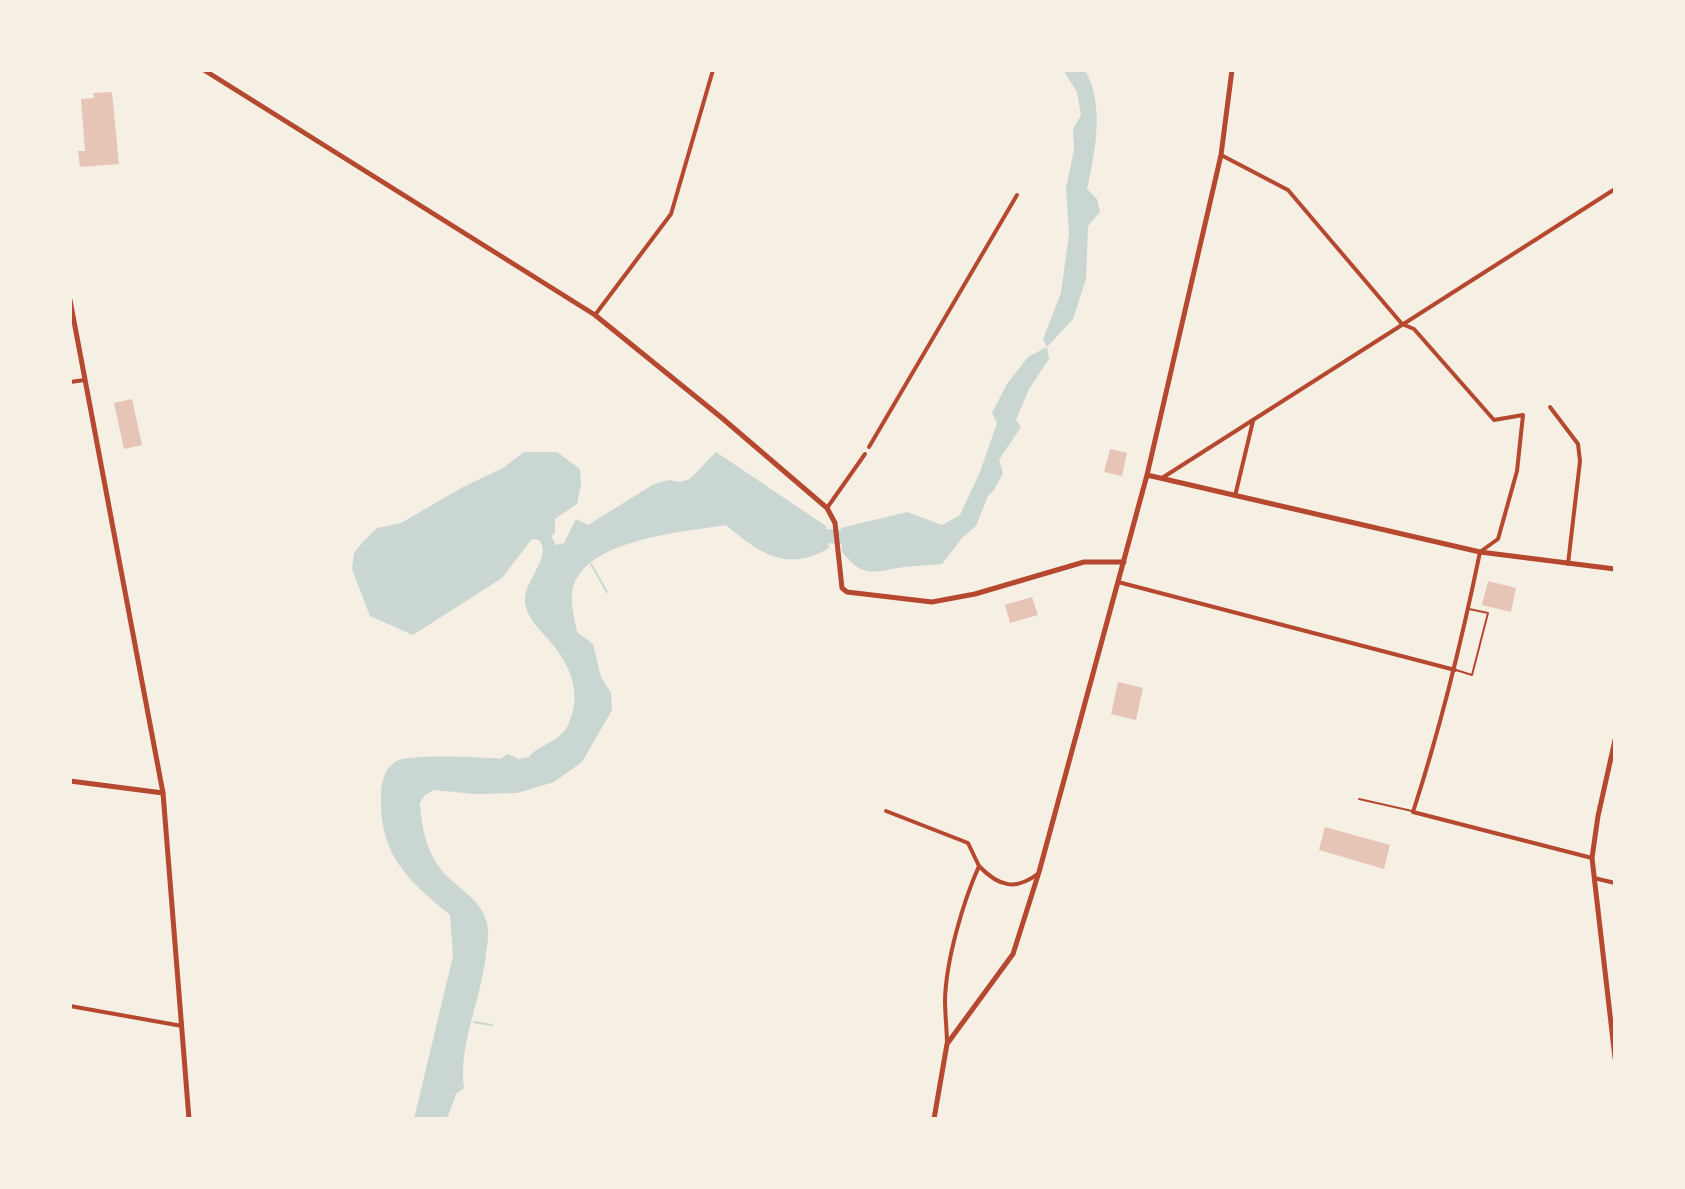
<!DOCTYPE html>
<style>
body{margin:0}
#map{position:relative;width:1685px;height:1189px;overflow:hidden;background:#f6efe4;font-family:"Source Serif 4",serif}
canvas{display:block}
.frame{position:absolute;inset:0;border:72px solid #f6efe4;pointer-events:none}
</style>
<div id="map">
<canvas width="1685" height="1189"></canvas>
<div class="frame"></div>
</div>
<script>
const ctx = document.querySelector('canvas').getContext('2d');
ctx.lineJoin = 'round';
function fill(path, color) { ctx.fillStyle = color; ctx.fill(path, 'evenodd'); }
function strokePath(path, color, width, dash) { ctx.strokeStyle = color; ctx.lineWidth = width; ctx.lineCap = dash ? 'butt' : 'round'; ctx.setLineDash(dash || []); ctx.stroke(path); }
fill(new Path2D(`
 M1063,70H1085C1105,105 1095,152 1087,189L1097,199L1100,212L1088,226L1086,279L1073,319L1047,347L1049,359L1029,389L1016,420L1021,427L999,460L1003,473L994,490L988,496L976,526L963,537L942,564C930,566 916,565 904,567C876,571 864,580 842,552L841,528L907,512L942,525L960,515L980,472L997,423L992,413L1007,384L1028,357L1047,347L1043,339L1061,293L1069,234L1066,188L1074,150L1073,129L1081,115L1077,92Z
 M524,452H557L580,469L581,484L577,504L555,519V533L551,536L556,545L564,543L576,519L588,525L654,484L669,480L680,482L690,479L716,452L826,526L829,548C787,573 759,553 726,525C685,532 576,539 572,595C571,607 575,621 577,632L593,644L601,677L611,693L612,710L582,762L554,782L517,793L475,794L434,790L425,795L420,803C421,825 426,849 439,867C455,889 485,899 488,929C489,936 487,946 486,953C482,998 458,1044 464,1088L456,1094L447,1119H414L453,956L450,915C409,881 380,856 381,799C381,784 383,769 397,761C408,754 486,757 500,759L508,754L519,759L529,757C538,745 559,742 567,727C584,694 570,663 547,638C537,627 527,617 525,602C523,581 553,557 539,540L532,539L502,578L413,635L370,616L352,569L354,553L362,543L377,528L401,523L463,487L503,468Z`), '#c9d6d2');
strokePath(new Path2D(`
 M591,564L607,592
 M474,1022L492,1025`), '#c9d6d2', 2);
strokePath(new Path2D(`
 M810,536L861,537`), '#c9d6d2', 14);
fill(new Path2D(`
 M112,92L119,164L80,167L78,151H85L81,99L94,98L93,93Z
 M132,399L142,445L124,449L114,403Z
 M1110,449L1127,453L1122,476L1104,472Z
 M1488,581L1516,588L1511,612L1482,605Z
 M1032,597L1038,615L1010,623L1005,605Z
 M1118,682L1143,688L1136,720L1111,714Z
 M1325,827L1390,845L1384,869L1319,850Z`), '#e6c5b7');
strokePath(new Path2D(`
 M1456,670L1472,675L1488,613L1469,609
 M1359,799L1412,811`), '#b5482f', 2);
strokePath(new Path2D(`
 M1221,155L1288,190L1402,324L1414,329L1494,420L1523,415L1517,471L1498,539L1480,552C1462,640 1441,726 1413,812L1592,858
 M595,315L671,214L713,70
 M70,382L85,380
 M1550,407L1578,444L1580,461L1568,564
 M869,447L1017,195
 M1162,478L1615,189
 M1235,496L1253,421
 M827,508L865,454
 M1118,582L1455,670
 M886,811L968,843L979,866C963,902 946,960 945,1000C945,1015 947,1030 947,1044
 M979,866C999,887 1016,891 1039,873
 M1594,878L1615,883
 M70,1006L182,1026`), '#b5482f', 4);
strokePath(new Path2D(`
 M204,70L595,315L722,418L827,508L835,523L842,588L847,592L932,602L975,594L1084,562H1124
 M1147,475L1480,552L1615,569
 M1615,740L1598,816L1592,858L1615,1058
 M70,781L163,793
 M934,1119L947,1044L1013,954L1039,872L1147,475L1221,155L1232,70`), '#b5482f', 5);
strokePath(new Path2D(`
 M70,300L163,793L189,1119`), '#b5482f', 5);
</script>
